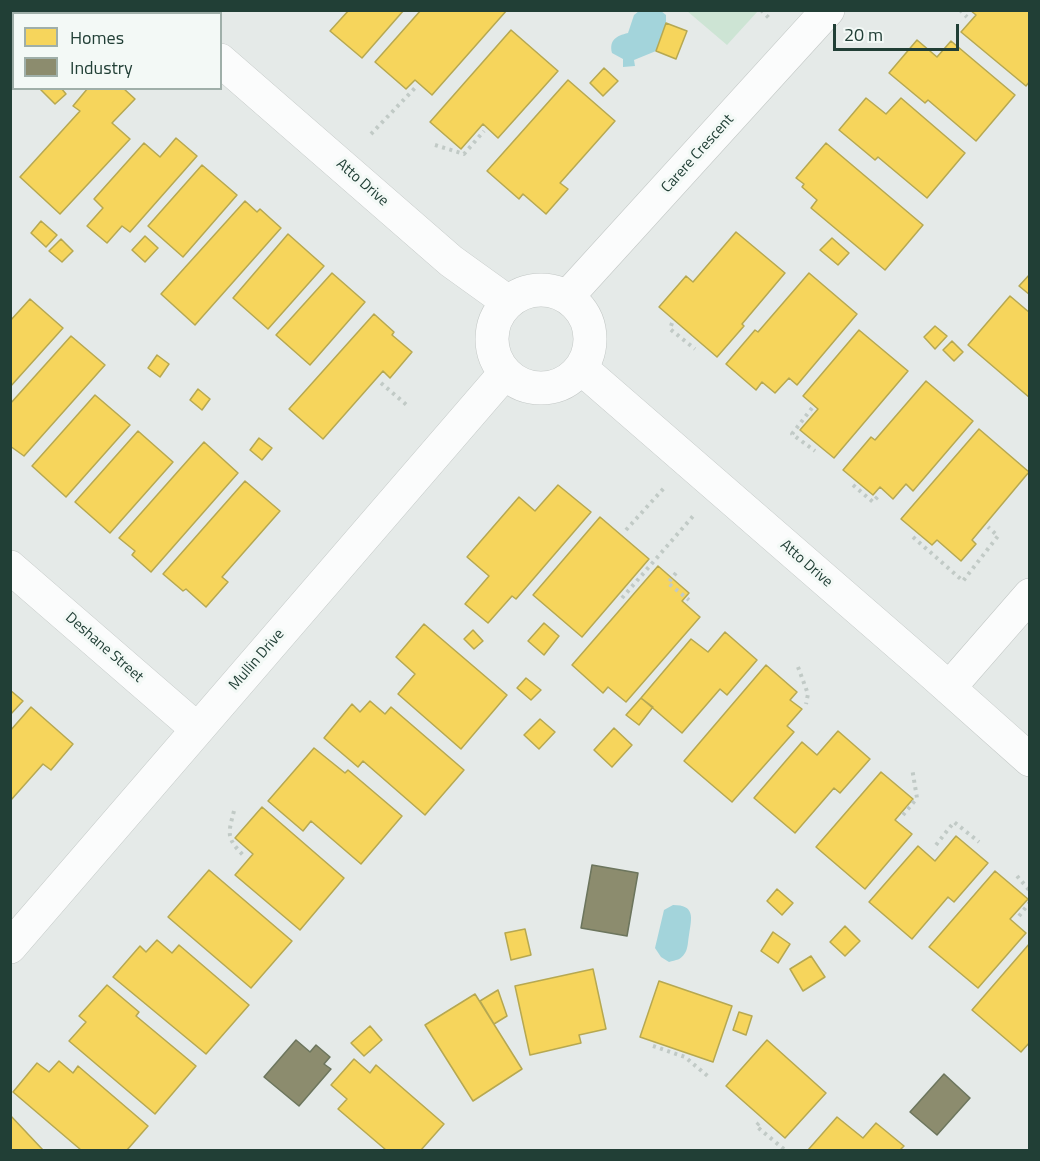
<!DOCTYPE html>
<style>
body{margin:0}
#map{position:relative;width:1040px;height:1161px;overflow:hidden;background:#e5eae8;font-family:"Titillium Web",sans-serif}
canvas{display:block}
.frame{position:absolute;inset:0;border:12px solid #213f36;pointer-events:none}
.legend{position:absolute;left:12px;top:12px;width:210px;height:78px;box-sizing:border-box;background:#f3f9f6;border:2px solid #9fafa9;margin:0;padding:8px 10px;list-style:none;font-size:18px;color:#213f36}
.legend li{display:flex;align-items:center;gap:12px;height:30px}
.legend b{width:30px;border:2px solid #9fafa9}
.scale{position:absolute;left:833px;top:24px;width:126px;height:27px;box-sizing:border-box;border:3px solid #213f36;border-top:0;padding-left:8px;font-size:18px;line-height:21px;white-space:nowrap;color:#213f36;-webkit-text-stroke:4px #f3f9f6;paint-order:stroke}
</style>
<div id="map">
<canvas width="1040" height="1161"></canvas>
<div class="frame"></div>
<ul class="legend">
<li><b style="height:16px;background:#f6d55c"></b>Homes</li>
<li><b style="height:16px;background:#8c8c6e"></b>Industry</li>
</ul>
<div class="scale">20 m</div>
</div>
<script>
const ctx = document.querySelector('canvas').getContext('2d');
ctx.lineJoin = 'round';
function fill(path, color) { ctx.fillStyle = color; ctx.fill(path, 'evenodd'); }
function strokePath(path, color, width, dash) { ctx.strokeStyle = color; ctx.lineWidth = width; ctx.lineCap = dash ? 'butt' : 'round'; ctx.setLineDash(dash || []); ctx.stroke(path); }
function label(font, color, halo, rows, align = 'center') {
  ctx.font = font + ' "Titillium Web",sans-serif'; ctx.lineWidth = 6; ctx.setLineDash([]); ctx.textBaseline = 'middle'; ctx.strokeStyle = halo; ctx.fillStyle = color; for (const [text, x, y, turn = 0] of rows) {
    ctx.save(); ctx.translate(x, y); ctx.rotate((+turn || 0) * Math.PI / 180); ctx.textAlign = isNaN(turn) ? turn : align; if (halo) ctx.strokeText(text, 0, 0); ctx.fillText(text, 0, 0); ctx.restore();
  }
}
fill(new Path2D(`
 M687,11H758L727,45Z`), '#cde4d4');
fill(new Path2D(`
 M639,11H661L666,15V23L656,51L634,60L635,66L623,67V59L612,53C609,40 616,36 628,33L634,15Z
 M673,905C695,905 692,917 689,935C688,940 688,949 685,953C681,960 676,960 669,962L661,957L655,948L664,910Z`), '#a3d4db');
const homes = new Path2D(`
 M349,10H404L362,58L330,31Z
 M421,10H507L432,95L415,80L406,89L375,62Z
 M970,10H1030V81L1026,86L961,32L976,15Z
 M666,23L687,31L676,59L656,51Z
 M511,30L558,71L498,138L483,124L461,149L430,122Z
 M917,40L937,57L951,41L1015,95L976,141L928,100L925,103L889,73Z
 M604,68L618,81L603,96L590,83Z
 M568,80L615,121L560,183L568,189L546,214L523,194L519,199L487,171Z
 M39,88H61L66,94L55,104Z
 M88,88H123L135,99L112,123L130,139L60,214L20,177L80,111L73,106Z
 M866,98L886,114L901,98L965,153L927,198L878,157L875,160L839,130Z
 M176,138L197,156L130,232L122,226L107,243L87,226L103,208L94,199L144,143L160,157Z
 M826,143L923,225L885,270L811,208L817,200L802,187L804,184L796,178Z
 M202,165L237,195L183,257L148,226Z
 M245,201L257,212L260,209L281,228L195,325L161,294Z
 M41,221L57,235L46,247L31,233Z
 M736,232L785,273L742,324L744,326L717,357L659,307L686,276L693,282Z
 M288,234L324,266L268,329L233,298Z
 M145,236L158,248L145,262L132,250Z
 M832,238L849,253L838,265L820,250Z
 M61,239L73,251L62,262L49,251Z
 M332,273L365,302L310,365L276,335Z
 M809,273L857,314L797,385L789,378L775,393L762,382L756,390L726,364L755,330L758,332Z
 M1030,274V295L1019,286Z
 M1010,296L1030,313V398L968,345Z
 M30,299L63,328L10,387V321Z
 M374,314L394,332L392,335L412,352L390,378L383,371L323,439L289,409Z
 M935,326L947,336L935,349L924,337Z
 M859,330L908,371L834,458L800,430L818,409L803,396Z
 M71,336L105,365L24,456L10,446V404Z
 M952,341L963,352L954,361L943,350Z
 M157,355L169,364L160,377L148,368Z
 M926,381L973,421L913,491L906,484L893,499L880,487L873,495L843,470L871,437L875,440Z
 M198,389L210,399L202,410L190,400Z
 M95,395L130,425L66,497L32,466Z
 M979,429L1029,472L972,540L976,544L961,561L937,540L932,545L901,519Z
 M138,431L173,462L110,533L75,502Z
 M259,438L272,448L262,460L250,450Z
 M204,442L238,473L151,572L132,555L135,551L119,538Z
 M245,481L280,511L222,577L228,582L206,607L186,589L183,591L163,574Z
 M558,485L591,512L516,599L512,596L488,623L465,604L489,576L467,557L519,497L535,511Z
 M600,517L649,559L582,637L533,595Z
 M658,566L689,593L682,601L700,617L626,702L608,687L603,693L572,665Z
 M544,623L559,636L544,655L528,641Z
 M424,624L507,695L461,749L398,694L415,674L396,657Z
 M473,630L483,641L474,649L464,639Z
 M725,632L757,660L727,695L720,689L682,733L641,698L691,639L708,652Z
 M766,665L797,692L790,700L802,709L787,726L794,732L732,802L684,761Z
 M526,678L541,690L531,700L517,688Z
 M10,690L23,701L10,715Z
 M641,698L653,707L639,725L626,715Z
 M370,701L385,714L391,707L464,770L425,815L363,761L358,767L324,738L352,704L360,712Z
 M31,707L73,744L51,770L43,764L11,800L10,731Z
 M540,719L555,732L539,749L524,735Z
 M614,728L632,745L612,767L594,750Z
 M838,731L870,759L840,793L834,788L795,833L754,798L802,742L817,755Z
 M314,748L345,773L348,770L402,816L361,864L311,821L303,831L268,801Z
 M881,772L913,799L895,820L912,834L865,889L816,847Z
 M262,807L344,878L300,930L235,875L253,854L235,838Z
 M956,836L988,863L954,902L948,897L912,939L869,902L918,846L935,861Z
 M209,870L292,941L251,988L168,917Z
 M995,871L1028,899L1010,919L1026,933L978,988L929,947Z
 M777,889L793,903L782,915L767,901Z
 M845,926L860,941L845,956L830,942Z
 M525,929L531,955L511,960L505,933Z
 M773,932L790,944L778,963L761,951Z
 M157,940L172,953L179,945L249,1005L206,1054L113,977L140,946L146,952Z
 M1030,943V1042L1021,1052L972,1010Z
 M811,956L825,977L803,991L790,969Z
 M593,969L606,1029L579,1035L581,1043L530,1055L515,986Z
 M659,981L732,1006L713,1062L640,1037Z
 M107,985L139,1012L136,1016L196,1066L155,1114L69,1041L86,1022L79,1016Z
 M498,990L507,1016L494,1024L480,1001Z
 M475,994L522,1069L473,1101L425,1025Z
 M739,1012L752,1016L746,1035L733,1030Z
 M370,1026L382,1040L364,1056L351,1043Z
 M767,1040L826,1093L785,1138L726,1086Z
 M354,1059L370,1073L376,1065L444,1124L421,1150H386L338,1109L347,1099L331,1085Z
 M59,1061L73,1073L78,1066L148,1126L127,1150H81L13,1092L37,1063L49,1072Z
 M10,1115L43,1150H10Z
 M837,1117L863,1138L876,1123L904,1146L900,1150H808Z`);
fill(homes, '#f6d55c');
strokePath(homes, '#b6a851', 1.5);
const industry = new Path2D(`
 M592,865L638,873L627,936L581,928Z
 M296,1040L310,1052L316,1045L330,1057L324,1064L331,1069L299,1106L264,1077Z
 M944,1074L970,1098L937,1135L910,1112Z`);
fill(industry, '#8c8c6e');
strokePath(industry, '#6c755d', 1.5);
const minor = new Path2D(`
 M164,10L167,14
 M220,60L451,261L508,302
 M492 339a49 49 0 1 1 98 0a49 49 0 1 1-98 0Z
 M567,297L828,10
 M581,368L930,671L1030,760
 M10,567L197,729
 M949,688L1030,595
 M10,947L505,373`);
strokePath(minor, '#c2c7c5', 34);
strokePath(new Path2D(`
 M761,10L769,18
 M960,10L967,17
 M371,134L415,88
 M435,145L464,154L484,131
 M672,323L670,329L695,349
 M381,383L409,407
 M812,408L792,434L815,451
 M853,485L873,502L880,494
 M626,530L664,488
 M913,537L963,581L998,536L988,527
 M676,573L668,583L689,600
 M622,598L694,515
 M798,667L808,694L806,704
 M234,811C228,834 226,838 244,856
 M903,815L917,798L912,768
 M936,845L954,822L979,842
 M1017,876L1030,891
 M1019,916L1030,902
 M653,1046L685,1057L710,1078
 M759,1123L756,1126L785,1150`), '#c1cac6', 4, [3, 4.5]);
strokePath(minor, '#fbfcfc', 33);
label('15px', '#213f36', '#f3f9f6', [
 ["Carere Crescent",698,154,-48],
 ["Atto Drive",362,183,41],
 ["Atto Drive",806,564,41],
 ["Deshane Street",104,648,41],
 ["Mullin Drive",257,660,-49]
]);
</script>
